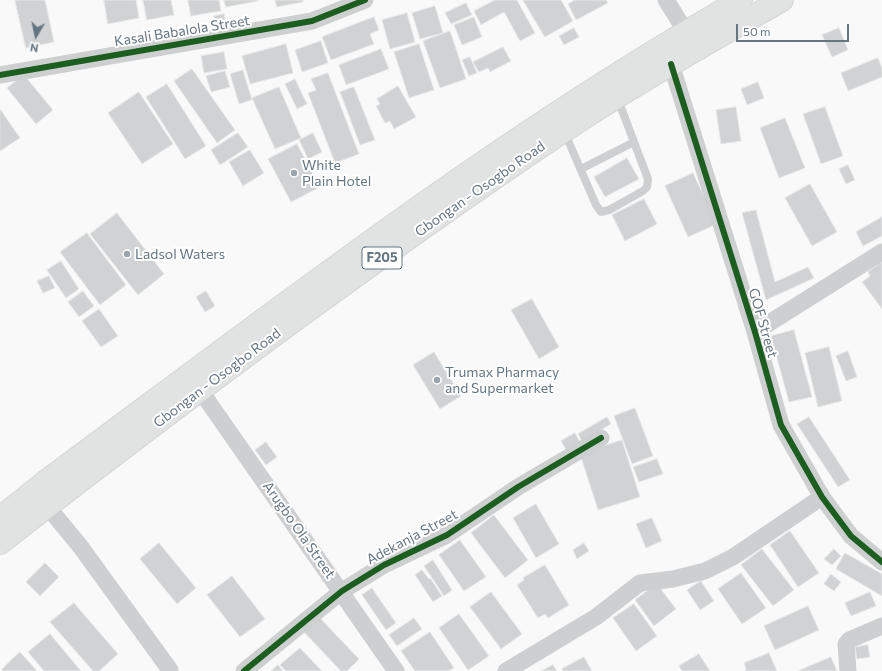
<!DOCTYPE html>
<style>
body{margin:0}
#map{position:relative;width:882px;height:671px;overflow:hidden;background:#f9f9f9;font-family:Commissioner,sans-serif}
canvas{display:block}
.north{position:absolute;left:16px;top:16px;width:40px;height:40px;-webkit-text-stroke:3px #fff;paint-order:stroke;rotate:189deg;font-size:11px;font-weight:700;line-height:16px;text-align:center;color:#657683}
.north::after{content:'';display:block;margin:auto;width:14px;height:18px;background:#657683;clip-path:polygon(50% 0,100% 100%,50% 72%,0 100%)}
.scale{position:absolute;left:736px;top:24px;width:113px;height:18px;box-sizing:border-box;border:2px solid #657683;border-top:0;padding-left:5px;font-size:12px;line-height:14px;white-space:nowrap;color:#657683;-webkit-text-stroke:3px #fff;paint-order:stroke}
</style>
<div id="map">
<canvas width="882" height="671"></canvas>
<div class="north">N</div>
<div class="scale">50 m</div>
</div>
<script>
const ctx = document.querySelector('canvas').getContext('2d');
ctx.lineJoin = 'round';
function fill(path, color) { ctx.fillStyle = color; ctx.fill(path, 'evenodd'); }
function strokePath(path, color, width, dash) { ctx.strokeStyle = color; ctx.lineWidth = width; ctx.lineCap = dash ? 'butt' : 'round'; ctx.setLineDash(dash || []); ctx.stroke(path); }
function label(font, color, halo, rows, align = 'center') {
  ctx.font = font + ' Commissioner,sans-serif'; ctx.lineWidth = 4; ctx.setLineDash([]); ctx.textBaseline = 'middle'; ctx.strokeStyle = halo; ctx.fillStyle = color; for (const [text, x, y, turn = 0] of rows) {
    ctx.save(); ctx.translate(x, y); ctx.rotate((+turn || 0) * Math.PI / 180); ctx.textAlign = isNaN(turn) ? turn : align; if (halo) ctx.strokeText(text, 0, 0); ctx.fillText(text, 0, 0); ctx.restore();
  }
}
const building = new Path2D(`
 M15,0H45L54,42L26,48Z
 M104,0H136L139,18L108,24Z
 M143,0H171L174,15L147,20Z
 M188,0H219L221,11L191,16Z
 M224,0H258V1L226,7Z
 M275,0H303V2L277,7Z
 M495,0H517L535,33L520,41L504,12L481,25L474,11Z
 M523,0H561L573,21L545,37Z
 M575,0H606L608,3L576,20L568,4Z
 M466,3L472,15L451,24L445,13Z
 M435,6L443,33L420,39L412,13Z
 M407,13L415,42L390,49L382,20Z
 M224,14L227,29L217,31L214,16Z
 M374,17L379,30L370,34L374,44L331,60L322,37Z
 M474,17L482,37L462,45L454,25Z
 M574,28L579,37L564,45L559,36Z
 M839,28L848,50L832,57L822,35Z
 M450,31L466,79L440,88L423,41Z
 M321,41L328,63L302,72L295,50Z
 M286,44L293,73L250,84L242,56Z
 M419,44L434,90L409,98L394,52Z
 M503,47L511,61L490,72L488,68L479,72L473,62Z
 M381,49L389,69L346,85L339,65Z
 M224,52L227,69L204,73L201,56Z
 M470,57L477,73L469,76L462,60Z
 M878,58L882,68V77L848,91L841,73Z
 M192,69L235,130L217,143L174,81Z
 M243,70L252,100L239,104L230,74Z
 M225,71L230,87L211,92L206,76Z
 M328,73L359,154L335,163L308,93L316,90L311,79Z
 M24,75L53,110L36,124L7,88Z
 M295,79L307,104L297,109L285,84Z
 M758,82L764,98L747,105L741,89Z
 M167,84L206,146L185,159L146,97Z
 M398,86L416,117L394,129L390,121L385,123L376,106L380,104L377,99Z
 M279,87L301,138L275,149L252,98Z
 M354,87L375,140L360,145L340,92Z
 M139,92L173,144L142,164L108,113Z
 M736,107L741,141L721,144L716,110Z
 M825,107L843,156L821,164L803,114Z
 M0,109L20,138L0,151Z
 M785,118L805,168L779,178L760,128Z
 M238,133L248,147L220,165L211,150Z
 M313,133L322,152L308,159L299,140Z
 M297,144L320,187L291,202L268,159Z
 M250,150L264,173L243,186L229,162Z
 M627,158L639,179L605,197L594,177Z
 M848,165L855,180L846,184L839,169Z
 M693,173L717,224L688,237L665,186Z
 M810,184L837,232L812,246L785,198Z
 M644,199L657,224L625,241L612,215Z
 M756,210L775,282L808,267L814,278L766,300L742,213Z
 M117,213L164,274L138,295L90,234Z
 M882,217V236L863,246L856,232Z
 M87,233L126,285L100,305L60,252Z
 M61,261L79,289L66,298L47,270Z
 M882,262V309L862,282L870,276L868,272Z
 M49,276L55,288L43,293L37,281Z
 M83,291L94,306L79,317L68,302Z
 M206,291L215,306L205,312L196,297Z
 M532,299L559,347L539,359L511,310Z
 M99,309L118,336L101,347L82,321Z
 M794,330L812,397L789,402L771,336Z
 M829,347L842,401L818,407L805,353Z
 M848,351L857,377L846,381L836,356Z
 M434,352L461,396L440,409L413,365Z
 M635,408L653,456L632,464L614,416Z
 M607,417L611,424L582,441L578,434Z
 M809,417L850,480L838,487L797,424Z
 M575,433L580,442L566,450L561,441Z
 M622,440L640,497L598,510L580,454Z
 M266,442L277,457L266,465L255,450Z
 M657,459L663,474L639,482L633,467Z
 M536,504L559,544L536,558L513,518Z
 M494,515L528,560L505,578L471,533Z
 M652,518L662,541L646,548L636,524Z
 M790,531L819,573L798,587L770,545Z
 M460,540L486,577L464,591L439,555Z
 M159,543L196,588L177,604L140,559Z
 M584,543L589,551L577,559L573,550Z
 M762,549L794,590L773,606L741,565Z
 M834,549L841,556L832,565L824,559Z
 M845,553L882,574V596L836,569Z
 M433,560L452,590L444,596L424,566Z
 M45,563L59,577L40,596L26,582Z
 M545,565L569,605L548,618L545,614L538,618L517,585L524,580L523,578Z
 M422,570L429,579L430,578L442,596L433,602L415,575Z
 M741,573L766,608L742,624L718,589Z
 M831,574L841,582L834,591L824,584Z
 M232,576L265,619L240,637L207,595Z
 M701,581L714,601L700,610L687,590Z
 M657,584L676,609L654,626L635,600Z
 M372,588L396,623L386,630L362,595Z
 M491,592L522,634L501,649L470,607Z
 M870,592L876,606L851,616L845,603Z
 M74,603L118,654L99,671H93L50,622Z
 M634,604L657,636L636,651L613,618Z
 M808,606L819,630L775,650L764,626Z
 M459,614L489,656L468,670L439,628Z
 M318,616L359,659L347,671H341L302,630Z
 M414,618L422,629L397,646L389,635Z
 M430,632L454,668L448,671H415L401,651Z
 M50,634L81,671H44L28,652Z
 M868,645L870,657L857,659L855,647Z
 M300,648L322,671H286L280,665Z
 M20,652L37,671H3L2,669Z
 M769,653L777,671H745L746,669L744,663Z
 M699,654L710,671H682L679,666Z
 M584,657L592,671H563L562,669Z
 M831,657L837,671H798Z
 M278,665L283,671H271Z
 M553,665L557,671H541Z`);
fill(building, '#d0d2d3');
strokePath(building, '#e8e8e8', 1);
const primary = new Path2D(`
 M0,518L45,482C272,314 495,140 741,0
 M0,543C181,402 366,264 556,136C629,87 706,44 782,0`);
strokePath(primary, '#d5d6d7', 24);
strokePath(new Path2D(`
 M564,131L596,205L601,212L609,210L643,191L647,187L648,179L617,97
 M581,169L634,142`), '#cecfd0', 8);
strokePath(new Path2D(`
 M666,0L686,32
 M671,64L755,332L781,425L822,497L851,536L882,562
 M0,75L312,21L365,0
 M755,332L882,252
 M200,390L396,671
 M47,506L80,546L170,670
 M244,671L342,591L384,565L447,535L518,487L601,438
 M506,671L596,617L640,583L673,579L705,571L733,557L822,497
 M848,671L846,644L849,640L882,626`), '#cecfd0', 17);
strokePath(primary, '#e1e2e2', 22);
strokePath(new Path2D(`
 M671,64L755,332L781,425L822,497L851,536L882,562
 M0,75L312,21L365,0
 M244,671L342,591L384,565L447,535L518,487L601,438`), '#1b5e20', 6);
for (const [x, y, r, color] of [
 [294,173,4,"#99a4ac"],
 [127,254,4,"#99a4ac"],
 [437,380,4,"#99a4ac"]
]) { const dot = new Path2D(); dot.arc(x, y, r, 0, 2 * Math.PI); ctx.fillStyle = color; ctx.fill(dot); strokePath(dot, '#fff', 1.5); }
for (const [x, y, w] of [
 [382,258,40]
]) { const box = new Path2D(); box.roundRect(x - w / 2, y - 11, w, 22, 3); ctx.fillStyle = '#fff'; ctx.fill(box); strokePath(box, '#657683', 1); }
label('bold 13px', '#657683', null, [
 ["F205",382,258]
]);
label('14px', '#657683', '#fff', [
 ["Kasali Babalola Street",182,31,-9],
 ["Gbongan - Osogbo Road",480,189,-35],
 ["GOF Street",763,323,74],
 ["Gbongan - Osogbo Road",217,378,-37],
 ["Arugbo Ola Street",299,530,55],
 ["Adekanja Street",412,537,-28]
]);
label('14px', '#657683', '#fff', [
 ["White",302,165],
 ["Plain Hotel",302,181],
 ["Ladsol Waters",135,254],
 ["Trumax Pharmacy",445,372],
 ["and Supermarket",445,388]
], 'left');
</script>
